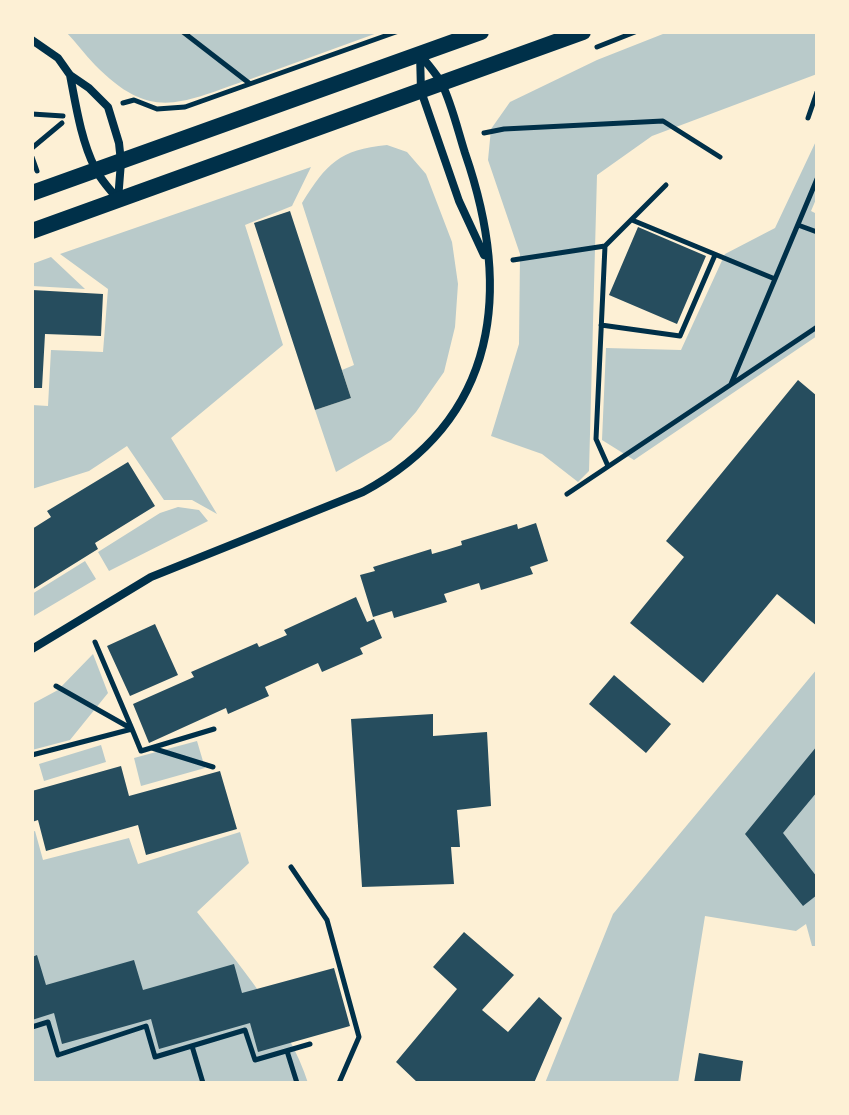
<!DOCTYPE html>
<style>
body{margin:0}
#map{position:relative;width:849px;height:1115px;overflow:hidden;background:#fdf0d5;font-family:Arial,sans-serif}
canvas{display:block}
.frame{position:absolute;inset:0;border:34px solid #fdf0d5;pointer-events:none}
</style>
<div id="map">
<canvas width="849" height="1115"></canvas>
<div class="frame"></div>
</div>
<script>
const ctx = document.querySelector('canvas').getContext('2d');
ctx.lineJoin = 'round';
function fill(path, color) { ctx.fillStyle = color; ctx.fill(path, 'evenodd'); }
function strokePath(path, color, width, dash) { ctx.strokeStyle = color; ctx.lineWidth = width; ctx.lineCap = dash ? 'butt' : 'round'; ctx.setLineDash(dash || []); ctx.stroke(path); }
fill(new Path2D(`
 M66,32H179L244,81C179,104 150,121 95,65C85,55 76,42 66,32Z
 M187,32H380L248,80Z
 M668,32H817V74L652,136L597,175L589,471L578,482L542,454L491,436L519,344L520,254L488,160L491,129L510,102L597,60Z
 M817,139V197L811,211L817,214V336L634,460L602,440L606,348L681,350L725,254L775,228Z
 M387,145L407,152L426,174L452,242L458,284L455,327L444,372L416,412L391,440L336,472L315,410L351,398L342,370L354,365L302,203C327,163 339,150 387,145Z
 M311,167L292,206L245,225L283,345L171,438L217,514L192,500H164L127,446L89,471L32,489V405L48,406L51,350L103,352L108,289L60,254Z
 M51,257L85,289L32,286V264Z
 M178,507L199,510L208,521L109,571L98,552L160,513Z
 M85,561L96,579L32,617V594Z
 M93,654L108,693L70,740L32,750V704L58,690Z
 M817,669V946H812L806,924L796,931L705,916L678,1083H545L613,914Z
 M197,741L205,768L141,786L134,758Z
 M101,745L106,762L44,781L39,764Z
 M35,831L43,860L129,838L138,864L240,832L249,863L197,912C236,960 290,1024 308,1083H32V832Z`), '#b9caca');
fill(new Path2D(`
 M290,211L351,398L315,410L254,223Z
 M638,227L706,256L677,324L609,295Z
 M32,290L103,294L101,336L45,334L42,388H32Z
 M798,380L817,396V626L777,594L703,683L630,623L684,557L666,541Z
 M128,462L155,506L95,543L98,549L32,590V529L51,517L47,511Z
 M536,523L548,561L530,567L533,574L481,590L479,583L444,594L447,602L394,618L392,611L373,617L360,575L375,571L373,567L431,549L432,554L446,550L462,545L461,541L517,524L518,529Z
 M356,597L367,622L374,619L382,638L360,648L363,654L322,672L318,663L265,687L269,696L228,714L226,708L149,743L133,704L194,677L191,672L257,643L259,647L287,635L284,630Z
 M155,624L178,675L130,696L107,646Z
 M614,675L671,724L646,753L589,704Z
 M433,714V736L487,732L491,806L457,810L460,847H451L454,884L362,887L351,719Z
 M817,746V792L783,833L817,877V895L803,906L745,834Z
 M121,766L129,796L220,771L237,829L146,855L138,825L46,851L38,820L32,822V791Z
 M464,932L514,975L482,1010L508,1032L539,997L562,1018L534,1083H418L396,1062L457,989L433,967Z
 M37,955L46,985L134,960L143,990L234,964L242,993L334,968L350,1026L258,1052L250,1023L159,1049L151,1019L62,1044L54,1013L32,1020V957Z
 M699,1053L743,1061L740,1083H694Z`), '#264d5e');
strokePath(new Path2D(`
 M183,32L249,83
 M597,47L635,32
 M123,103L134,100L157,109L185,107L396,32
 M32,114L63,116
 M808,118L817,92
 M484,133L504,129L663,121L720,157
 M32,148L62,123
 M32,157L37,171
 M632,220L775,279
 M798,225L817,232
 M605,246L596,439L608,466
 M513,260L605,246L666,185
 M601,325L680,336L715,255
 M731,384L817,179
 M567,494L817,327
 M56,686L132,729L141,751L214,729
 M152,748L213,767
 M32,755L132,729L95,642
 M291,867L327,920L359,1037L339,1083
 M32,1027L48,1022L58,1055L146,1026L155,1057L245,1030L255,1060L310,1044
 M192,1046L203,1083
 M287,1051L297,1083`), '#003049', 5);
strokePath(new Path2D(`
 M32,40L58,58L70,75L89,88L108,107L119,143L121,162L118,200
 M420,54L421,91L459,201L484,255
 M70,75C76,106 81,140 95,168C100,179 110,190 118,199
 M32,649L151,577L363,492C500,418 512,289 465,153C458,131 452,105 442,84C436,73 427,64 420,54`), '#003049', 8);
strokePath(new Path2D(`
 M32,193L481,32
 M32,231L583,32`), '#003049', 16);
</script>
